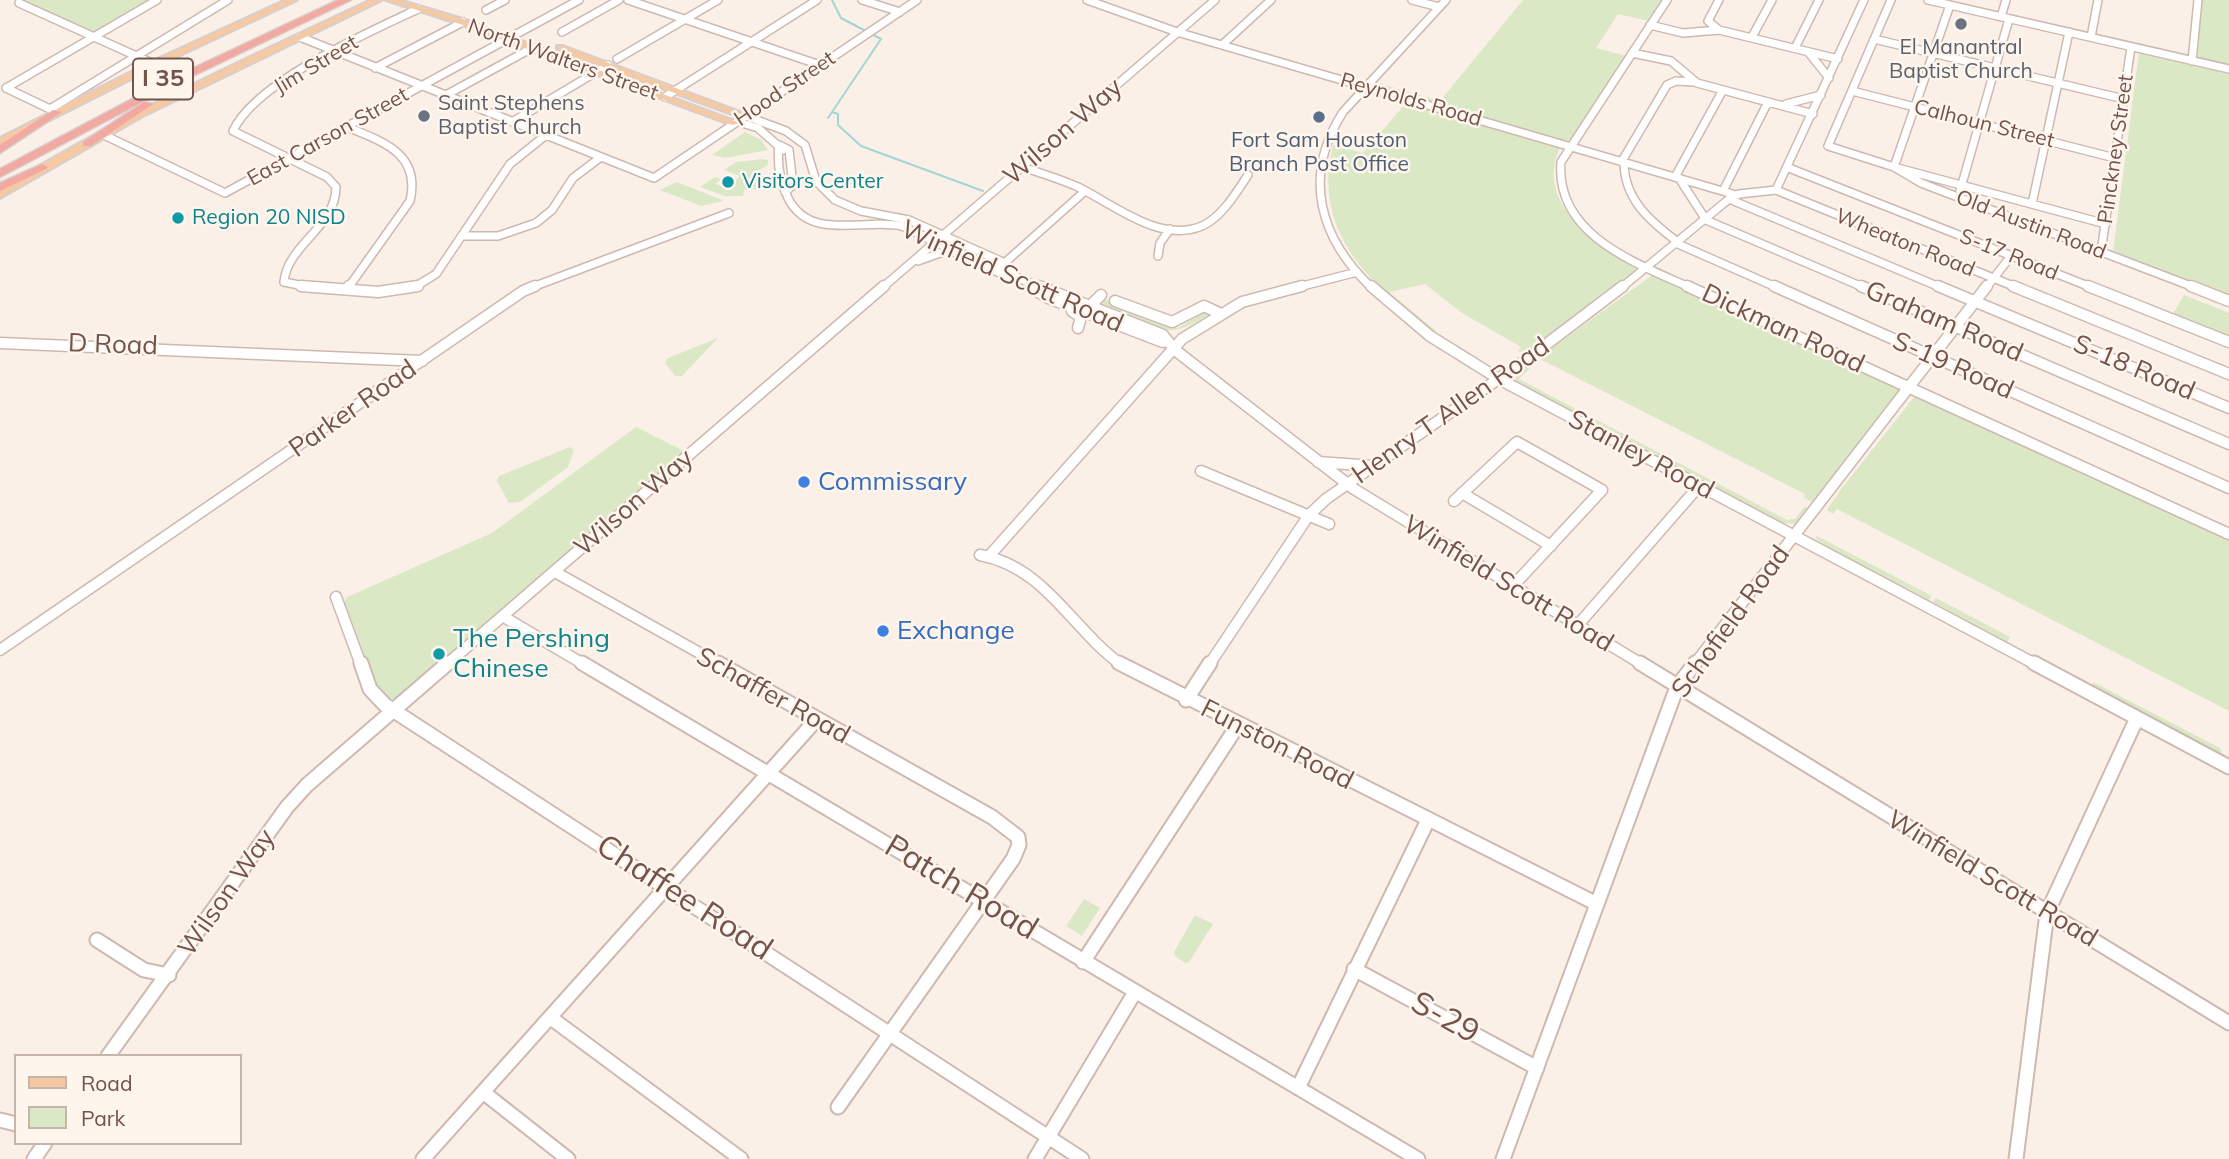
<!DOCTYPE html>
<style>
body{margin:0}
#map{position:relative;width:2229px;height:1159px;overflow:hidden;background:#fbf0e7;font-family:Mulish,sans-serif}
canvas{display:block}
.legend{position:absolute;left:14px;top:1054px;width:228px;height:91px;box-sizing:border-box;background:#fef5ed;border:2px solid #c6b5ad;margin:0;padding:9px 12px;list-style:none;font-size:21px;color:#73544d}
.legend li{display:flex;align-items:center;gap:14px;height:35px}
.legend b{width:35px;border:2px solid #c6b5ad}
</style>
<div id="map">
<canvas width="2229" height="1159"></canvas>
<ul class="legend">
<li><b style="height:9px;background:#f5c9a4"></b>Road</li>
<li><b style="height:19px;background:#dae8c6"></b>Park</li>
</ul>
</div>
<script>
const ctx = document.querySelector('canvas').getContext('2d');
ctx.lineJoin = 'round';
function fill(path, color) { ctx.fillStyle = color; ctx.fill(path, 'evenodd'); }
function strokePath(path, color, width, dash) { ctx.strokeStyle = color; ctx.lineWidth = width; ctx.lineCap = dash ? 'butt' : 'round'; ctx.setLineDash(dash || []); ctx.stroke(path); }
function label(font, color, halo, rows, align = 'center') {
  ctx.font = font + ' Mulish,sans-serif'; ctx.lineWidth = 5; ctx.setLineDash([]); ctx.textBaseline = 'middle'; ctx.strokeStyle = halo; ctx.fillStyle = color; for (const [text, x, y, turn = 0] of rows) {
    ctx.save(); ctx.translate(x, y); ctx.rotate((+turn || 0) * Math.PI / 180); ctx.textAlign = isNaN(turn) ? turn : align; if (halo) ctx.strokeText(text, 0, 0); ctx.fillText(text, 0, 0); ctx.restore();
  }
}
fill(new Path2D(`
 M20,0H153L94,33Z
 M1523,0H1663L1649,21L1618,14L1596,48L1626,56L1570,140L1561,141L1378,87L1381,84L1440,101Z
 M2202,0H2229V66L2197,59Z
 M2139,52L2229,72V297L2113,252Z
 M1401,100L1560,147C1539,193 1575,227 1610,251C1619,257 1631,261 1637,270L1526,353L1518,351L1521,347L1462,313L1425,284L1389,292L1436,331L1433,333C1371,284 1311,233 1333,145L1363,153L1406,103Z
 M745,132L761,140L768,150L725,158L712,155Z
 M763,159L768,160V165L756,172L758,189L744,190L743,196H725L700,187L715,177L721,179L715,184L728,187L740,176L724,170L736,162Z
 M677,182L722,200L723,201L701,206L660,190Z
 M1654,274L1897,385L1899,393L1812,502L1804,498L1805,494L1540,359L1535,360Z
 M2184,295L2229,313V340L2171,317Z
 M1104,299L1178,328L1203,313L1200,310L1210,313C1166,346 1144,325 1098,307L1096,303Z
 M718,338L682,376H675L665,363L668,358Z
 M1528,364L1532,366L1519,379L1787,520L1795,519L1805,506L1808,509L1796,524L1782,523L1518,384L1513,375Z
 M1915,396H1923L2229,536V711L1837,509L1833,514L1827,510L1842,488Z
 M636,427L686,452L400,698L390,699L378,690L344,602L347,597L492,533Z
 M570,447L574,450L568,467L520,502L509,503L497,481L499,476Z
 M1817,536L1932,596L1929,600L1827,547L1815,538Z
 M1936,598L2010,637L2007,642L1933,602Z
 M2093,682L2220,748L2222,752L2219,753L2093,687Z
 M1084,899L1100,908L1082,936L1066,926Z
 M1195,915L1213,924L1189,962L1185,963L1175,956L1174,952Z`), '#dae8c6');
strokePath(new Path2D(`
 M832,112L838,114V125L861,146L983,191
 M828,118L881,39L841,18L832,0`), '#a4d5d4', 2);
const minorFar2 = new Path2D(`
 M628,0L820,65
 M862,0L900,12
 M1087,0L1177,32L1736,195
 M1412,0L1439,7
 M1667,0L1561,162C1555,235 1636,263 1691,288
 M1719,0L1708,21L1719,30
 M1891,0L1828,146L1894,167L1921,183L2196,288
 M1928,0L2229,69
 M19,3L154,64
 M1950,5L1894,167L2106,224
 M486,10L505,0
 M2001,17L2006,0
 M1650,25L1683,33L1719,30L1838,59
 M562,32L619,0
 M300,37L654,178L917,0
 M1752,37L1772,0
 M2091,37L2098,0
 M1874,39L2124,99
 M1222,45L1271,0
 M1795,48L1819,0
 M1632,53L1671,61L1697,83L1813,114
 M1809,53L1829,78
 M617,59L718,0
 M2192,61L2198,0
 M375,68L463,22
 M6,88L157,0
 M6,88L54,111
 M1852,91L2115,158
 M446,95L532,48
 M665,97L817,0
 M1786,104L1821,95
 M50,109L228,0
 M746,116L786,131L805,145L816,181L835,200L861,211L909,220L1005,263
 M512,122L608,65
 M745,124L758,128L783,150
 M347,127C384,142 421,154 410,201L348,288
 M104,135L225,193L579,0
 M779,145C777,163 780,182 788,198C810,242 863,218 902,226L1014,280
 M779,145L789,150L793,185L785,192
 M1622,161L1667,85L1676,81L1694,82
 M1624,162C1624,200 1651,222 1679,243
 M1022,167C1041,173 1060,179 1078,187C1113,204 1160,244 1202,226C1222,217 1236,193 1248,175
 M1789,168L2093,288
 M1675,177L1723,90
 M1679,178L1706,220L1865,288
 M1776,190L1864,0
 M1723,191L1768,102
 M1960,191L2009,19
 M1729,199L1942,288
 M2032,204L2069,32
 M462,236H498L536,223L552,210L573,178L601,157
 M1678,244L1778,288
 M2101,252L2131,47
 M1158,256L1160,243L1170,229
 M918,261L940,253L956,252
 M1005,263C1011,279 1029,282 1043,288
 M1000,267L1085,191
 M314,288L284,282C287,245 336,227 336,187L327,177L233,131C255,82 369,32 418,9
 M413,288L436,274L510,164L546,135
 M530,288L729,213
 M882,288L1215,0
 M1295,288L1357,272
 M1372,288C1319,238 1302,176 1343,112L1446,0
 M1621,288L1729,199L1739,194L1776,190L2018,288
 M1986,288L2011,256`);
const minorFar1 = new Path2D(`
 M301,286L378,292L418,286
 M1039,286L1163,335L1175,350L1354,489L1643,665
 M1371,286L1430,336L1499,379L2037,665
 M1687,286L2229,534
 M1774,286L2229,488
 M1861,286L2229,444
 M1938,286L2229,408
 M2013,286L2229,374
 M2088,286L2229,342
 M2191,286L2229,301
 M347,289L349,286
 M1035,290L1048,298L1163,342
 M1115,301L1172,322L1204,306L1219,313
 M1090,306L1101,295
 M1072,311L1081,317L1078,328
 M0,343L422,361
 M1318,462L1374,466
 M1201,471L1329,524
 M1462,493L1551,546
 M1454,501L1517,442L1602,490L1512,587
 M980,555C1046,567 1072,630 1122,665
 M990,555L1182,339L1242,302L1302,286
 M555,572L721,665
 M336,597L361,665
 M504,617L585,665
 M1577,626L1699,486
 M0,650L523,291L535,286
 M446,665L884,286
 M1209,665L1309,515L1326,499L1527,359L1623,286
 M1694,665L1987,286`);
const minor = new Path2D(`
 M361,663L370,689L385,705L1082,1159
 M582,663L1418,1159
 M718,663L992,817L1018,837L1019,845L1013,859L838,1107
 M1119,663L1597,904
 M1640,663L2229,1023
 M2034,663L2229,767
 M1186,700L1210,663
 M97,940L144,970L169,975
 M1083,962L1238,725
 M1354,969L1537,1068
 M551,1018L741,1159
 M108,1056L287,807L307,785L448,663
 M1298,1088L1428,820
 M483,1092L568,1159
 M0,1120L16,1124
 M34,1159L45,1143
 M423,1159L816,720
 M1035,1159L1135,992
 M1503,1159L1677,687L1695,663
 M2016,1159L2047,913L2137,718`);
const major = new Path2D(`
 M286,0H297L157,66L0,145V138L151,62Z
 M371,0H382L141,117L0,198V190C118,116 245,60 371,0Z
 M386,0H399L466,20L740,123L732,125L460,24Z
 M557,46H563L751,116L743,118L557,50Z`);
const highway = new Path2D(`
 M338,0H351L176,84L0,177V169L168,80Z
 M144,102L153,104L91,146H83V142Z
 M53,110L62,112L0,153V145Z
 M42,164L48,167L46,169L0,191V183Z`);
strokePath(minorFar2, '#ceb9b1', 10);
strokePath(minorFar1, '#ceb9b1', 13);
strokePath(minor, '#ceb9b1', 17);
strokePath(major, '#d8cfcd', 4);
strokePath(highway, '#d8cfcd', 3);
strokePath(minorFar2, '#fff', 7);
strokePath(minorFar1, '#fff', 10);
strokePath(minor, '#fff', 13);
fill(major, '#f5c9a4');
fill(highway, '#f1a9a2');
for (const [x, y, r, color] of [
 [1961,24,7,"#6b7280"],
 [424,116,7,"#6b7280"],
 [1319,117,7,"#5c6f8a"],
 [728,182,7,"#0f9aa8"],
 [178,218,7,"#0f9aa8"],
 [804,482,7,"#3f7fe0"],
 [883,631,7,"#3f7fe0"],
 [439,654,7,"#0f9aa8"]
]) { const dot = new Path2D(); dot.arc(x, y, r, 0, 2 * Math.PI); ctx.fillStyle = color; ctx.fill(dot); strokePath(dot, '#fef5ed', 2.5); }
label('21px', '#5b616d', '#fef5ed', [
 ["El Manantral",1961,48],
 ["Baptist Church",1961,72],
 ["Saint Stephens",438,104,"left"],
 ["Baptist Church",438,128,"left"]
]);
label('21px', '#73544d', '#fef5ed', [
 ["North Walters Street",563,60,20],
 ["Jim Street",316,65,-31],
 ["Hood Street",785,89,-34],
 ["Reynolds Road",1411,100,16],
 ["Calhoun Street",1984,124,14],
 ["East Carson Street",328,137,-29],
 ["Pinckney Street",2116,149,-82],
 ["Old Austin Road",2031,225,21],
 ["Wheaton Road",1905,243,22],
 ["S-17 Road",2009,255,22]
]);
label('21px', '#4e5e75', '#fef5ed', [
 ["Fort Sam Houston",1319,141],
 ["Branch Post Office",1319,165]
]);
label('21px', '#0d838f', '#fef5ed', [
 ["Visitors Center",742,182],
 ["Region 20 NISD",192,218]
], 'left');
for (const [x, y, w] of [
 [163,79,60]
]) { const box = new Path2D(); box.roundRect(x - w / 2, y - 20.5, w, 41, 5); ctx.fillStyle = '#fef5ed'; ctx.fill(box); strokePath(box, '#73544d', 2); }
label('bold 24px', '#73544d', null, [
 ["I 35",163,79]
]);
label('26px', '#73544d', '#fef5ed', [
 ["Wilson Way",1063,132,-41],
 ["Winfield Scott Road",1012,277,24],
 ["Graham Road",1944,322,23],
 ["Dickman Road",1783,329,25],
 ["D Road",113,345,2],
 ["S-19 Road",1953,366,24],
 ["S-18 Road",2134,368,23],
 ["Parker Road",353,409,-35],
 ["Henry T Allen Road",1451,411,-35],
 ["Stanley Road",1641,455,28],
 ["Wilson Way",634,503,-41],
 ["Winfield Scott Road",1508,584,31],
 ["Schofield Road",1731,622,-54],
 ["Schaffer Road",773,696,29],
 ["Funston Road",1277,745,27],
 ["Winfield Scott Road",1992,879,31],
 ["Wilson Way",227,893,-55]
]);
label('26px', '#366cbe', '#fef5ed', [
 ["Commissary",818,482],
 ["Exchange",897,631]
], 'left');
label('26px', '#0d838f', '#fef5ed', [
 ["The Pershing",453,639],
 ["Chinese",453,669]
], 'left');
label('32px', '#73544d', '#fef5ed', [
 ["Patch Road",961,888,31],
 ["Chaffee Road",684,898,33],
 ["S-29",1445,1018,29]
]);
</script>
